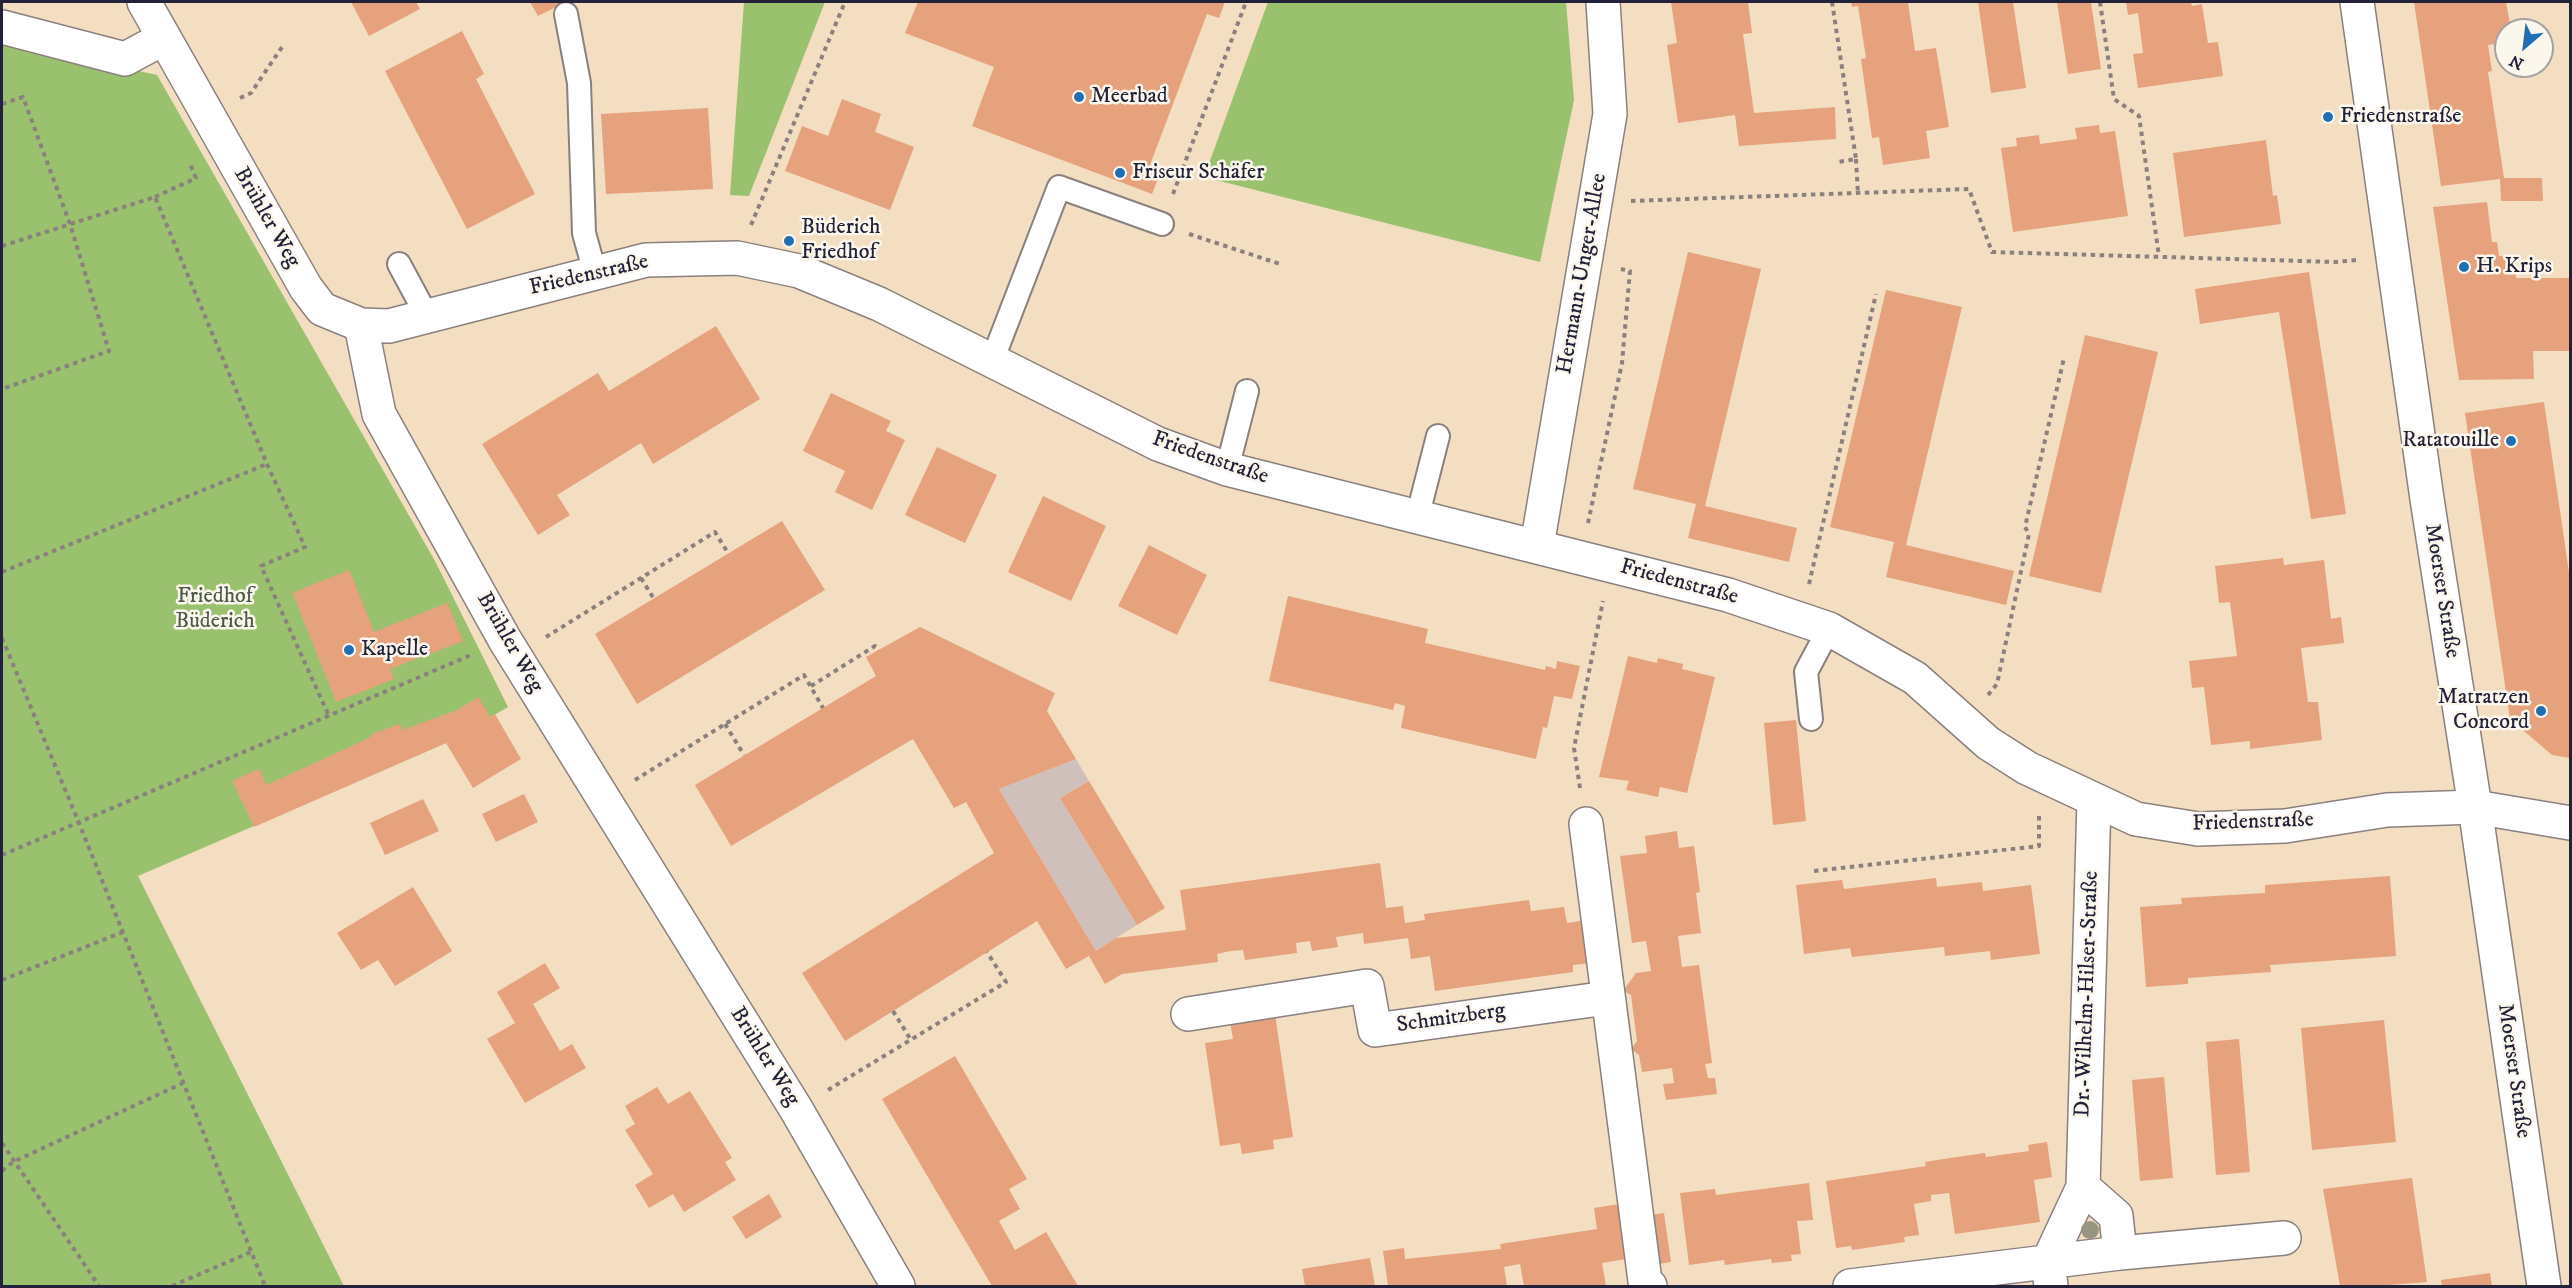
<!DOCTYPE html>
<meta charset="utf-8">
<style>
body{margin:0}
#map{position:relative;width:2572px;height:1288px;overflow:hidden;background:#f3dec2;font-family:"IM FELL DW Pica",serif}
canvas{display:block}
.frame{position:absolute;inset:0;border:3px solid #22223b;pointer-events:none}
.north{position:absolute;left:2494px;top:18px;width:60px;height:60px;box-sizing:border-box;background:#fbf7ec;border:2px solid #a4a2a5;border-radius:50%;rotate:208deg;font-size:16px;font-weight:700;line-height:24px;text-align:center;color:#22223b}
.north::after{content:'';display:block;margin:auto;width:21px;height:27px;background:#1f6fb2;clip-path:polygon(50% 0,100% 100%,50% 72%,0 100%)}
</style>
<div id="map">
<canvas width="2572" height="1288"></canvas>
<div class="frame"></div>
<div class="north">N</div>
</div>
<script>
const ctx = document.querySelector('canvas').getContext('2d');
ctx.lineJoin = 'round';
function fill(path, color) { ctx.fillStyle = color; ctx.fill(path, 'evenodd'); }
function strokePath(path, color, width, dash) { ctx.strokeStyle = color; ctx.lineWidth = width; ctx.lineCap = dash ? 'butt' : 'round'; ctx.setLineDash(dash || []); ctx.stroke(path); }
function label(font, color, halo, rows, align = 'center') {
  ctx.font = font + ' "IM FELL DW Pica",serif'; ctx.lineWidth = 5; ctx.setLineDash([]); ctx.textBaseline = 'middle'; ctx.strokeStyle = halo; ctx.fillStyle = color; for (const [text, x, y, turn = 0] of rows) {
    ctx.save(); ctx.translate(x, y); ctx.rotate((+turn || 0) * Math.PI / 180); ctx.textAlign = isNaN(turn) ? turn : align; if (halo) ctx.strokeText(text, 0, 0); ctx.fillText(text, 0, 0); ctx.restore();
  }
}
fill(new Path2D(`
 M1076,759L1089,781L1060,798L1137,925L1096,951L999,789Z`), '#cfc0bb');
fill(new Path2D(`
 M744,2H825L749,196L730,195Z
 M1268,2H1566L1574,100L1540,262L1204,177Z
 M2,41L157,75L435,561L508,707L446,743L138,876L344,1286H2Z`), '#9ac16d');
fill(new Path2D(`
 M351,2H416L420,9L369,36Z
 M530,2H566L538,16Z
 M918,2H1225L1219,18L1207,14L1150,165L1162,169L1152,194L972,126L994,67L905,33Z
 M1671,2H1748L1752,33L1743,34L1754,113L1835,107L1836,139L1739,146L1735,115L1678,123L1667,45L1677,43Z
 M1851,2H1908L1915,51L1936,48L1949,127L1926,131L1930,158L1883,165L1879,137L1872,138L1861,59L1866,58L1858,6L1852,7Z
 M1978,2H2013L2026,88L1991,93Z
 M2057,2H2091L2101,69L2068,74Z
 M2126,2H2191L2192,6L2202,4L2208,43L2218,42L2223,76L2138,88L2133,54L2143,53L2138,13L2128,15Z
 M2414,2H2506L2511,30H2506V43L2488,45L2492,71L2488,72L2504,178H2542L2543,201H2501L2500,179L2441,186Z
 M462,31L484,74L476,79L535,194L467,229L385,71Z
 M842,99L881,114L875,132L914,147L890,210L785,171L802,126L828,136Z
 M708,108L713,189L606,194L601,114Z
 M2099,125L2100,133L2115,131L2128,216L2013,232L2001,148L2017,146L2016,138L2039,135L2040,144L2077,139L2075,128Z
 M2266,140L2273,196L2277,195L2281,224L2184,237L2173,153Z
 M2487,202L2492,242H2497L2499,256H2515L2516,278H2570V351H2533L2534,379L2459,380L2433,207Z
 M1688,252L1761,269L1705,506L1797,528L1789,562L1688,538L1696,504L1633,489Z
 M2309,272L2346,514L2311,519L2279,312L2200,324L2195,289Z
 M1886,290L1962,307L1906,545L2014,571L2006,605L1886,577L1894,542L1830,527Z
 M716,326L760,399L653,464L641,443L557,495L570,515L538,535L482,444L598,373L609,391Z
 M2085,335L2158,352L2101,593L2029,576Z
 M831,393L891,421L886,431L905,440L872,510L835,492L845,471L803,451Z
 M2544,402L2570,579V758L2552,755L2510,719L2465,413Z
 M937,447L997,475L965,543L905,515Z
 M1043,496L1106,526L1071,601L1008,572Z
 M782,521L825,590L637,704L595,634Z
 M1149,545L1207,575L1177,635L1118,606Z
 M2283,558L2284,565L2324,560L2331,619L2341,617L2344,643L2301,648L2308,702H2318L2322,740L2250,749V741L2211,745L2204,687L2192,688L2189,661L2237,656L2230,602L2219,603L2215,566Z
 M349,570L374,632L447,603L463,641L390,669L394,679L336,702L292,593Z
 M1288,596L1428,629L1425,643L1545,670L1546,666L1556,669L1557,661L1580,666L1572,699L1554,696L1547,728L1543,727L1536,759L1401,728L1405,706L1395,703L1393,710L1269,681Z
 M920,627L1055,693L1047,711L1076,759L999,789L1096,951L1116,938L1186,930L1180,890L1380,863L1386,908L1403,906L1405,923L1425,920L1424,914L1529,900L1531,911L1564,907L1567,923L1586,920L1592,963L1573,965V972L1435,991L1430,956L1411,959L1408,938L1364,944L1363,933L1336,937L1338,947L1312,951L1310,941L1296,943L1297,953L1245,960L1243,950L1230,951L1217,954L1218,962L1122,974L1105,984L1089,956L1066,969L1037,921L845,1041L802,973L994,853L966,802L954,808L913,739L731,846L695,785L876,676L866,657Z
 M1628,656L1657,663L1658,658L1683,664L1682,669L1715,677L1687,793L1660,787L1658,797L1626,790L1629,781L1599,777Z
 M478,697L490,717L495,714L521,759L473,788L446,743L254,827L232,781L259,769L266,785L371,737V734L400,724L402,730L457,710Z
 M1796,720L1806,821L1773,825L1764,723Z
 M1089,781L1165,908L1137,925L1060,798Z
 M524,794L538,822L496,842L482,814Z
 M423,799L439,831L385,855L370,823Z
 M1677,831L1679,848L1694,846L1700,892L1696,893L1701,933L1678,936L1682,967L1699,965L1712,1063L1705,1064L1708,1078H1715L1717,1094L1666,1100L1663,1084L1674,1083L1672,1068L1642,1072L1639,1055L1631,1049L1637,1041L1631,995L1623,991L1636,973L1651,971L1646,941L1632,943L1620,856L1647,853L1645,836Z
 M2390,876L2396,956L2270,965L2271,972L2188,978V984L2146,987L2140,907L2182,904L2181,898L2265,893V885Z
 M1936,878L1937,887L1982,882L1983,891L2031,885L2040,954L1991,960L1990,951L1945,956L1944,947L1852,957L1850,948L1804,954L1796,885L1842,880L1844,889Z
 M413,887L452,951L395,986L378,960L361,970L337,933Z
 M545,963L560,988L533,1004L560,1051L572,1044L586,1068L525,1103L487,1039L515,1023L497,992Z
 M1275,1014L1293,1137L1273,1140L1274,1149L1242,1154L1240,1143L1220,1146L1205,1043L1233,1039L1230,1021Z
 M2384,1020L2396,1142L2312,1150L2301,1028Z
 M2239,1039L2250,1172L2216,1175L2206,1042Z
 M955,1056L1027,1179L1009,1189L1020,1209L999,1221L1015,1250L1046,1232L1078,1286H992L882,1099Z
 M2164,1077L2173,1178L2140,1181L2132,1080Z
 M657,1087L668,1104L690,1091L732,1158L725,1162L736,1180L684,1212L673,1194L649,1208L635,1185L653,1174L625,1130L635,1124L625,1106Z
 M2047,1142L2052,1177L2034,1180L2040,1222L1955,1234L1949,1193L1931,1195V1201L1914,1204L1919,1235L1904,1237L1905,1242L1852,1250L1851,1246L1836,1248L1826,1181L1926,1166L1925,1162L1943,1159L1985,1153L1986,1157L2029,1151L2028,1145Z
 M2412,1178L2427,1282L2376,1286H2340L2323,1189Z
 M1809,1183L1813,1220L1797,1221L1801,1254L1791,1255L1792,1261L1772,1263L1771,1259L1725,1265L1724,1260L1689,1265L1680,1193L1715,1189L1716,1195Z
 M769,1194L782,1217L746,1239L732,1217Z
 M1619,1204L1627,1259L1602,1263L1606,1286H1524L1520,1264L1504,1267L1507,1286H1388L1383,1251L1404,1248L1405,1259L1501,1249L1500,1244L1597,1229L1594,1208Z
 M1664,1213L1671,1262L1653,1265L1646,1216Z
 M1370,1258L1375,1286H1305L1302,1269Z
 M2490,1273L2492,1286H2442L2441,1280Z`), '#e5a27c');
const lane = new Path2D(`
 M566,14L579,83L584,233L595,273
 M399,264L427,316
 M992,361L1059,187L1162,224
 M1227,469L1247,391
 M1417,518L1438,436
 M1811,719L1806,672L1829,629`);
const street = new Path2D(`
 M144,2L306,288L322,309L361,325L389,326L646,260L737,258L799,271L879,304L1158,444L1227,469L1728,595L1829,629L1915,678L1988,743L2027,768L2136,819L2198,829L2285,826L2387,810L2475,807L2570,823
 M2,27L125,59L164,38
 M361,325L379,414L505,640L796,1109L898,1286
 M1537,546L1610,114L1603,2
 M1586,824L1645,1281L1650,1286
 M1188,1014L1367,986L1375,1030L1607,998
 M2083,1187L2116,1216L2120,1253
 M1850,1286L2120,1253L2284,1238
 M2051,1286L2048,1262L2083,1187L2094,801`);
const secondary = new Path2D(`
 M2357,2L2427,499L2475,807L2544,1286`);
strokePath(lane, '#8a807e', 26);
strokePath(street, '#8a807e', 36);
strokePath(secondary, '#8a807e', 36);
strokePath(new Path2D(`
 M1832,2L1856,159L1838,162
 M2100,2L2114,99L2139,116L2159,256
 M240,98L251,93L282,47
 M2,104L23,97L70,224L109,351L2,389
 M1856,159L1858,194
 M1173,194L1246,2
 M155,197L196,178L190,164
 M1631,201L1969,189L1992,252L2336,262L2356,260
 M751,225L845,2
 M1189,234L1280,264
 M2,246L155,197L267,464L305,547L261,566L329,716
 M1588,523L1622,363L1630,271L1621,269
 M2,572L267,464
 M641,578L654,599
 M1809,584L1876,294
 M546,637L715,532L728,553
 M2,638L79,823L265,1286
 M811,686L875,646L878,651
 M1988,695L1997,684L2029,534L2025,527L2064,358
 M725,724L744,755
 M635,780L804,675L823,708
 M1580,788L1574,748L1603,601
 M2,855L471,655
 M1814,871L2039,846V815
 M2,980L123,932
 M893,1011L911,1040
 M828,1090L1006,982L987,952
 M2,1143L99,1286
 M2,1171L13,1162L183,1083
 M172,1286L251,1252`), '#8a807e', 4, [4.5, 4.5]);
strokePath(lane, '#fff', 22);
strokePath(street, '#fff', 33);
strokePath(secondary, '#fff', 33);
ctx.fillStyle = '#979581';
for (const [x, y] of [
 [2090,1230]
]) { ctx.beginPath(); ctx.arc(x, y, 9, 0, 2 * Math.PI); ctx.fill(); }
for (const [x, y, r, color] of [
 [1079,97,6,"#1f6fb2"],
 [2328,117,6,"#1f6fb2"],
 [1120,173,6,"#1f6fb2"],
 [789,241,6,"#1f6fb2"],
 [2464,267,6,"#1f6fb2"],
 [2511,441,6,"#1f6fb2"],
 [349,650,6,"#1f6fb2"],
 [2541,711,6,"#1f6fb2"]
]) { const dot = new Path2D(); dot.arc(x, y, r, 0, 2 * Math.PI); ctx.fillStyle = color; ctx.fill(dot); strokePath(dot, '#fbf7ec', 2); }
label('22px', '#22223b', '#fbf7ec', [
 ["Meerbad",1091,97],
 ["Friedenstraße",2340,117],
 ["Friseur Schäfer",1132,173],
 ["Büderich",801,228],
 ["Friedhof",801,253],
 ["H. Krips",2476,267],
 ["Ratatouille",2499,441,"right"],
 ["Kapelle",361,650],
 ["Matratzen",2529,698,"right"],
 ["Concord",2529,723,"right"]
], 'left');
label('22px', '#22223b', '#fbf7ec', [
 ["Brühler Weg",266,218,60],
 ["Hermann-Unger-Allee",1583,274,-80],
 ["Friedenstraße",589,276,-13],
 ["Friedenstraße",1210,459,19],
 ["Friedenstraße",1679,583,15],
 ["Moerser Straße",2441,591,81],
 ["Brühler Weg",509,643,60],
 ["Friedenstraße",2253,823,-2],
 ["Dr.-Wilhelm-Hilser-Straße",2088,994,-88],
 ["Schmitzberg",1451,1019,-8],
 ["Brühler Weg",764,1057,58],
 ["Moerser Straße",2513,1071,82]
]);
label('22px', '#4c5a4c', '#fbf7ec', [
 ["Friedhof",215,597],
 ["Büderich",215,622]
]);
</script>
